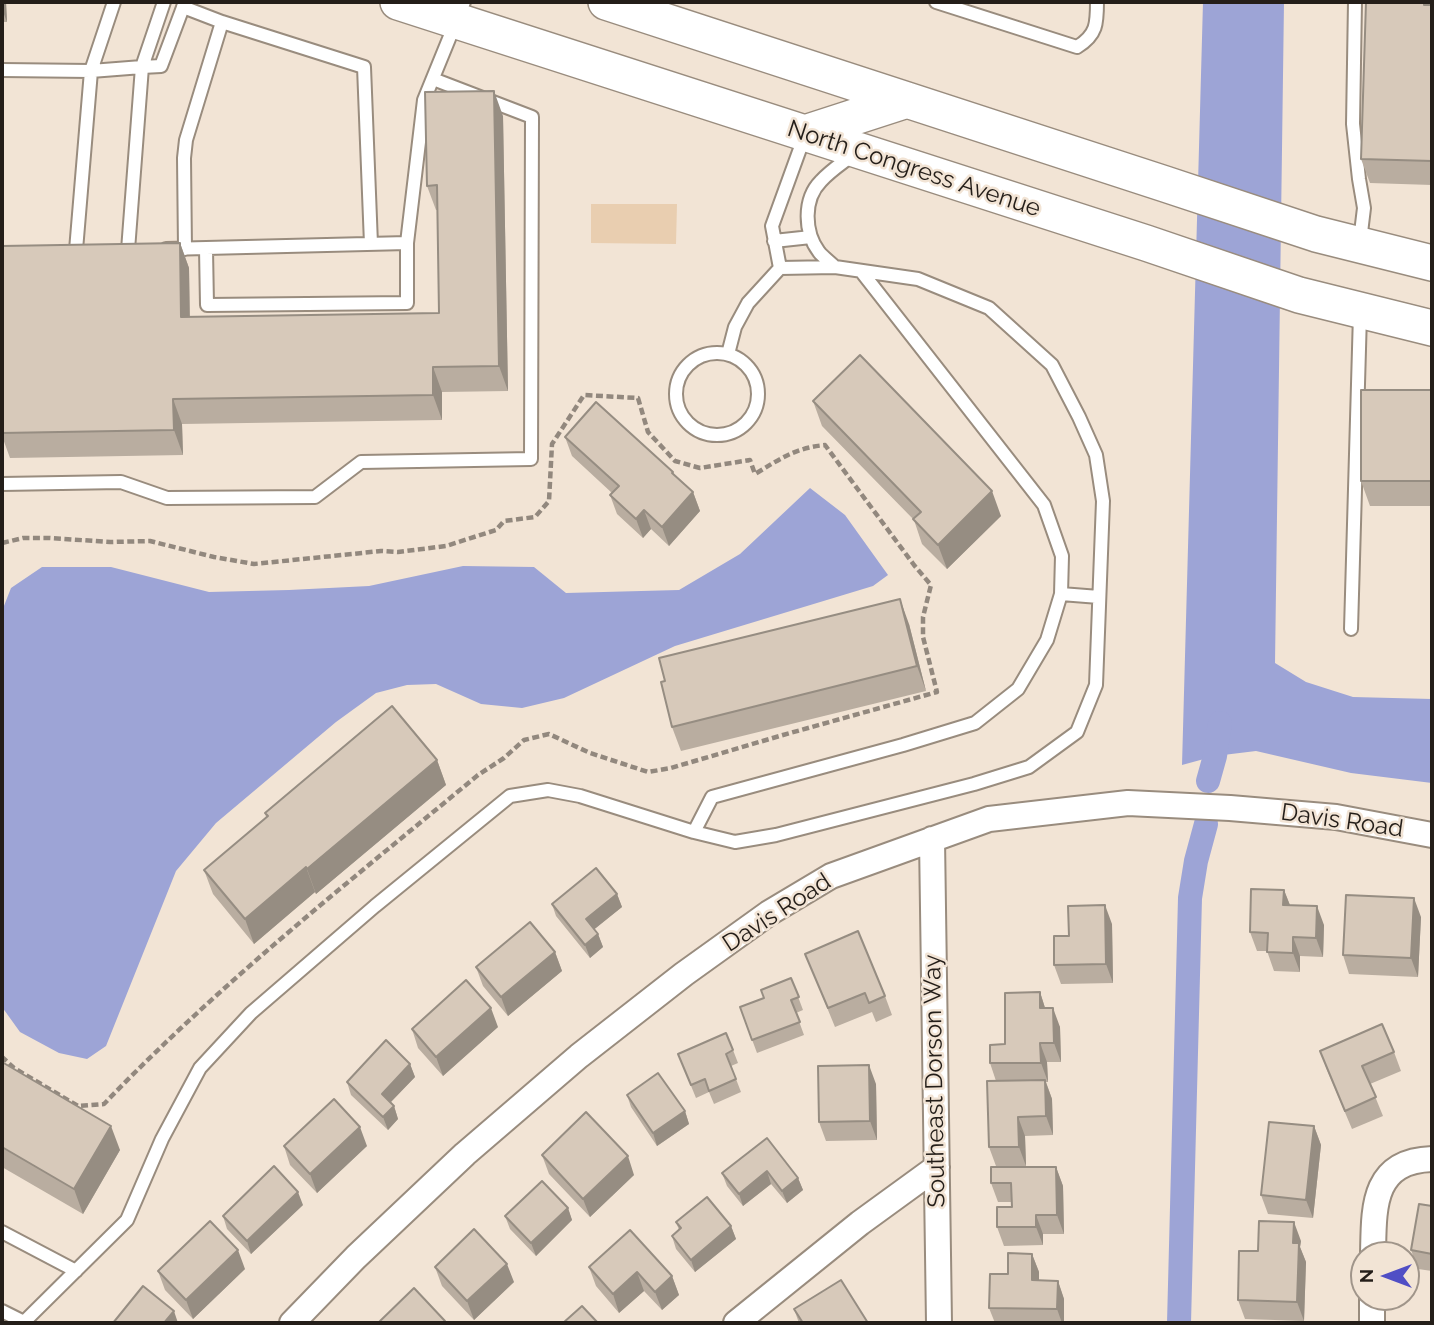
<!DOCTYPE html>
<style>
body{margin:0}
#map{position:relative;width:1434px;height:1325px;overflow:hidden;background:#f2e4d5;font-family:Raleway,sans-serif}
canvas{display:block}
.frame{position:absolute;inset:0;border:4px solid #241e19;pointer-events:none}
.north{position:absolute;left:1350px;top:1241px;width:70px;height:70px;box-sizing:border-box;background:#f2e4d5;border:2px solid #a0958a;border-radius:50%;rotate:270deg;font-size:19px;font-weight:700;line-height:28px;text-align:center;color:#241e19}
.north::after{content:'';display:block;margin:auto;width:24px;height:32px;background:#504ec5;clip-path:polygon(50% 0,100% 100%,50% 72%,0 100%)}
</style>
<div id="map">
<canvas width="1434" height="1325"></canvas>
<div class="frame"></div>
<div class="north">N</div>
</div>
<script>
const ctx = document.querySelector('canvas').getContext('2d');
ctx.lineJoin = 'round';
function fill(path, color) { ctx.fillStyle = color; ctx.fill(path, 'evenodd'); }
function strokePath(path, color, width, dash) { ctx.strokeStyle = color; ctx.lineWidth = width; ctx.lineCap = dash ? 'butt' : 'round'; ctx.setLineDash(dash || []); ctx.stroke(path); }
function label(font, color, halo, rows, align = 'center') {
  ctx.font = font + ' Raleway,sans-serif'; ctx.lineWidth = 5; ctx.setLineDash([]); ctx.textBaseline = 'middle'; ctx.strokeStyle = halo; ctx.fillStyle = color; for (const [text, x, y, turn = 0] of rows) {
    ctx.save(); ctx.translate(x, y); ctx.rotate((+turn || 0) * Math.PI / 180); ctx.textAlign = isNaN(turn) ? turn : align; if (halo) ctx.strokeText(text, 0, 0); ctx.fillText(text, 0, 0); ctx.restore();
  }
}
fill(new Path2D(`
 M591,204H677L676,244L591,243Z`), '#e9ceb0');
fill(new Path2D(`
 M1203,2H1284L1275,663L1306,682L1353,697L1432,699V783L1351,773L1256,751L1215,756L1182,765Z
 M810,488L845,515L888,575L873,586L675,646L564,698L522,708L481,704L436,684L407,685L376,693L336,722L216,823L176,871L106,1046L87,1059L59,1053L20,1032L2,1007V611L11,588L42,567H111L209,592L289,590L369,586L463,566L534,567L566,593L679,590L740,554Z`), '#9da4d6');
strokePath(new Path2D(`
 M1208,781L1215,756L1220,723
 M1179,1323L1190,898L1196,861L1206,824`), '#9da4d6', 24);
const service = new Path2D(`
 M936,2L1077,47C1097,35 1097,23 1097,2
 M1355,2L1353,124L1359,179L1364,208L1360,241
 M183,7L222,22L186,140L184,158L185,249
 M222,22L364,67L371,244
 M2,70L91,71L142,67L164,2
 M774,241L811,237
 M166,249L407,243
 M206,249L207,305L407,303V243L424,100L464,2
 M76,250L91,71L114,2
 M128,250L142,67L161,66L185,2
 M835,267C830,262 823,257 819,252C804,232 803,199 821,181C831,170 844,162 855,153
 M780,268L772,226L805,135
 M676 394a41 41 0 1 1 82 0a41 41 0 1 1-82 0Z
 M2,484L121,482L167,498L315,497L361,462L531,459L532,117L433,79
 M1061,594L1099,597
 M1351,629L1360,314
 M694,832L712,797L903,745L975,723L1018,689L1047,640L1061,594L1062,556L1044,505L861,271
 M2,1232L76,1271
 M2,1311L24,1322L127,1220L162,1139L200,1068L251,1013L375,906L510,796L548,790L580,796L694,832L735,842L776,835L974,784L1029,767L1077,732L1096,685L1103,501L1096,455L1079,417L1052,365L989,308L918,279L835,267L780,268L748,303L735,327L728,354`);
const minor = new Path2D(`
 M932,839L939,1323
 M1373,1255C1374,1209 1371,1161 1432,1159
 M292,1323L356,1257L465,1154L579,1056L684,974L769,913L831,876L989,819L1128,803L1230,808L1336,817L1432,835
 M736,1323L860,1223L937,1167
 M1372,1323V1297`);
const secondary = new Path2D(`
 M398,2L1146,243L1299,295L1432,328
 M606,2L1165,184L1316,234L1432,263
 M805,133L907,100`);
strokePath(service, '#998c7e', 16);
strokePath(minor, '#998c7e', 28);
strokePath(secondary, '#998c7e', 38);
strokePath(new Path2D(`
 M2,543L23,538H50L110,542L150,541L214,557L254,564L381,551L398,552L446,546L496,530L504,521L535,517L549,501L552,444L584,395L638,398L648,432L675,461L700,468L750,460L755,474C780,459 795,448 825,445L914,565L931,585L923,617V637L937,692L783,735L671,768L648,772L590,753L549,734L524,740L504,758L478,775C350,881 219,984 104,1104L78,1106L14,1068L2,1057`), '#92887e', 4.5, [7, 3.5]);
strokePath(service, '#fff', 12);
strokePath(minor, '#fff', 24);
strokePath(secondary, '#fff', 35);
fill(new Path2D(`
 M2,2H6L7,22H2Z
 M1432,2V185L1370,183L1361,159Z
 M503,116L508,391L442,392V420L182,424L183,455L10,458L2,436V246L180,243L189,268L190,317L439,313L437,210H436L427,186Z
 M1432,390V506H1370L1361,481Z
 M813,401L1001,516L947,569L922,544L914,520L822,426Z
 M565,437L673,472L675,476L693,492L700,511L669,546L651,529L643,538L617,514L610,495L612,493L572,456Z
 M909,624L926,691L681,751L672,727Z
 M437,760L446,785L316,894L315,892L254,944L213,894L204,870L266,817L265,813Z
 M1284,890L1290,905L1324,925L1323,957L1300,956V972L1274,971L1267,951H1257L1250,932Z
 M617,894L622,907L594,929L598,934L603,947L590,958L556,916L552,904Z
 M1421,917L1418,977L1349,974L1343,955Z
 M1112,924L1113,983L1061,984L1054,965L1069,936Z
 M555,952L562,971L508,1016L483,986L476,967Z
 M805,954L885,996L892,1015L876,1022L872,1012L835,1027Z
 M791,978L803,1010L796,1013L804,1035L757,1053L740,1007L764,998Z
 M1040,992L1045,1008L1060,1027L1061,1062H1047L1048,1082H1046L1052,1099L1053,1135L1025,1136L1026,1166H996L989,1147L996,1081L990,1063L1005,1044Z
 M498,1027L443,1076L418,1048L412,1029Z
 M733,1050L738,1063L731,1066L741,1092L714,1104L709,1092L696,1098L678,1054Z
 M1320,1051L1394,1052L1401,1071L1370,1084L1383,1116L1352,1129L1327,1070Z
 M2,1062L120,1150L83,1214L2,1167Z
 M410,1064L415,1077L390,1103L394,1106L398,1119L388,1130L351,1095L347,1082Z
 M876,1084L877,1140L826,1141L819,1122Z
 M627,1095L685,1111L689,1124L657,1146L631,1107Z
 M1314,1126L1321,1145L1313,1218L1268,1214L1261,1195Z
 M767,1138L798,1178L803,1190L787,1203L771,1184L743,1206L727,1186L722,1173Z
 M284,1146H367L317,1193L290,1165Z
 M542,1155L634,1175L590,1217L549,1174Z
 M1056,1167L1063,1186L1064,1234H1043V1245L1004,1246L997,1227L1012,1207L1011,1202H998L991,1183Z
 M303,1205L251,1254L227,1229L223,1216Z
 M1432,1206V1271L1418,1269L1411,1250Z
 M568,1208L572,1220L536,1256L510,1229L505,1216Z
 M676,1222L731,1226L736,1239L695,1272L676,1249L672,1236L679,1230Z
 M1301,1241L1300,1247L1306,1262L1304,1321L1245,1319L1238,1300L1258,1251Z
 M1032,1254L1039,1272V1280L1058,1281L1064,1299V1323H995L989,1308L1008,1274Z
 M435,1267L514,1282L474,1320L442,1286Z
 M589,1267L672,1276L679,1295L662,1310L644,1291L619,1313L596,1286Z
 M245,1269L193,1319L165,1290L158,1271Z
 M794,1309L868,1323H799Z`), '#b9ada0');
fill(new Path2D(`
 M2,2H6L7,22L2,9Z
 M1424,2H1432V27L1424,5Z
 M494,91L503,116L508,391L499,366Z
 M180,243L189,268L190,342L181,317Z
 M433,367L442,392V420L433,395Z
 M173,399L182,424L183,455L174,430Z
 M992,491L1001,516L947,569L938,545Z
 M693,492L700,511L669,546L662,527Z
 M644,510L651,529L643,538L636,519Z
 M900,599L909,624L926,691L917,666Z
 M437,760L446,785L316,894L307,869Z
 M306,867L315,892L254,944L245,919Z
 M1284,890L1291,908L1283,905Z
 M617,894L622,907L591,932L586,919Z
 M1414,898L1421,917L1418,977L1411,958Z
 M1105,905L1112,924L1113,983L1106,964Z
 M1317,906L1324,925L1323,957L1316,938Z
 M598,934L603,947L590,958L585,945Z
 M1293,937L1300,956V972L1293,953Z
 M555,952L562,971L508,1016L501,997Z
 M1040,992L1046,1011L1040,1008Z
 M491,1008L498,1027L443,1076L436,1057Z
 M1053,1008L1060,1027L1061,1062L1054,1043Z
 M1040,1043L1047,1062L1048,1082L1041,1063Z
 M410,1064L415,1077L386,1107L382,1094Z
 M869,1065L876,1084L877,1140L870,1121Z
 M1045,1080L1052,1099L1053,1135L1046,1116Z
 M394,1106L398,1119L388,1130L383,1117Z
 M685,1111L689,1124L657,1146L653,1133Z
 M1018,1117L1025,1136L1026,1166L1019,1147Z
 M111,1126L120,1150L83,1214L74,1189Z
 M1314,1126L1321,1145L1313,1218L1306,1200Z
 M360,1127L367,1146L317,1193L310,1174Z
 M628,1156L634,1175L590,1217L583,1199Z
 M1056,1167L1063,1186L1064,1234L1057,1215Z
 M767,1171L771,1184L743,1206L739,1194Z
 M798,1178L803,1190L787,1203L782,1191Z
 M298,1192L303,1205L251,1254L247,1241Z
 M568,1208L572,1220L536,1256L531,1243Z
 M1036,1215L1043,1234V1245L1036,1227Z
 M1294,1222L1301,1241L1300,1247L1306,1262L1304,1321L1297,1302L1293,1243Z
 M731,1226L736,1239L695,1272L691,1260Z
 M238,1250L245,1269L193,1319L186,1300Z
 M1032,1254L1039,1272V1299L1032,1280Z
 M507,1264L514,1282L474,1320L467,1301Z
 M637,1272L644,1291L619,1313L613,1294Z
 M672,1276L679,1295L662,1310L655,1292Z
 M1058,1281L1064,1299V1323H1062L1057,1309Z
 M174,1311L178,1323H164Z`), '#968d82');
const building = new Path2D(`
 M1366,2H1424V5H1432V161L1361,159Z
 M494,91L499,366L433,367V395L173,399L174,430L2,433V246L180,243L181,317L439,313L437,185L427,186L425,92Z
 M860,355L992,491L938,545L913,519L921,512L813,401Z
 M1361,390H1432V481H1361Z
 M596,402L673,472L672,473L693,492L662,527L644,510L636,519L610,495L619,486L565,437Z
 M900,599L917,666L672,727L661,682L665,681L659,658Z
 M392,706L437,760L307,869L306,867L245,919L204,870L268,816L265,813Z
 M596,868L617,894L586,919L598,934L585,945L552,904Z
 M1251,889L1284,890L1283,905L1317,906L1316,938L1293,937V953L1267,952L1268,933L1250,932Z
 M1346,895L1414,898L1411,958L1343,955Z
 M1105,905L1106,964L1054,965V936H1069L1068,906Z
 M530,922L555,952L501,997L476,967Z
 M858,931L885,996L869,1003L865,993L828,1008L805,954Z
 M791,978L799,997L791,1000L800,1022L752,1040L740,1007L764,998L761,990Z
 M466,980L491,1008L436,1057L412,1029Z
 M1040,992V1008H1053L1054,1043H1040L1041,1063H990V1045L1005,1044V993Z
 M1382,1024L1394,1052L1362,1066L1376,1097L1345,1111L1320,1051Z
 M726,1033L733,1050L726,1054L736,1079L709,1091L705,1079L691,1085L678,1054Z
 M386,1040L410,1064L382,1094L394,1106L383,1117L347,1082Z
 M2,1062L111,1126L74,1189L2,1147Z
 M869,1065L870,1121L819,1122L818,1066Z
 M658,1073L685,1111L653,1133L627,1095Z
 M1045,1080L1046,1116L1018,1117L1019,1147H989L987,1081Z
 M334,1099L360,1127L310,1174L284,1146Z
 M586,1112L628,1156L583,1199L542,1155Z
 M1269,1122L1314,1126L1306,1200L1261,1195Z
 M767,1138L798,1178L782,1191L767,1171L739,1194L722,1173Z
 M274,1166L298,1192L247,1241L223,1216Z
 M991,1167H1056L1057,1215H1036V1227H997V1207H1012L1011,1183H991Z
 M542,1181L568,1208L531,1243L505,1216Z
 M707,1197L731,1226L691,1260L672,1236L681,1228L676,1222Z
 M1419,1204L1432,1206V1254L1411,1250Z
 M210,1221L238,1250L186,1300L158,1271Z
 M1259,1221L1294,1222L1293,1243H1299L1297,1302L1238,1300L1239,1251H1258Z
 M474,1229L507,1264L467,1301L435,1267Z
 M630,1230L672,1276L655,1292L637,1272L613,1294L589,1267Z
 M1008,1253L1032,1254V1280L1058,1281L1057,1309L989,1308L990,1274H1008Z
 M841,1280L868,1323H803L794,1309Z
 M143,1286L174,1311L164,1323H113Z
 M414,1288L445,1321L443,1323H378Z
 M582,1306L598,1323H563Z`);
fill(building, '#d7c9ba');
strokePath(building, '#968d82', 2);
label('24px', '#241e19', '#f2e4d5', [
 ["North Congress Avenue",914,169,18],
 ["Davis Road",1342,821,8],
 ["Davis Road",777,913,-33],
 ["Southeast Dorson Way",935,1081,-91]
]);
</script>
